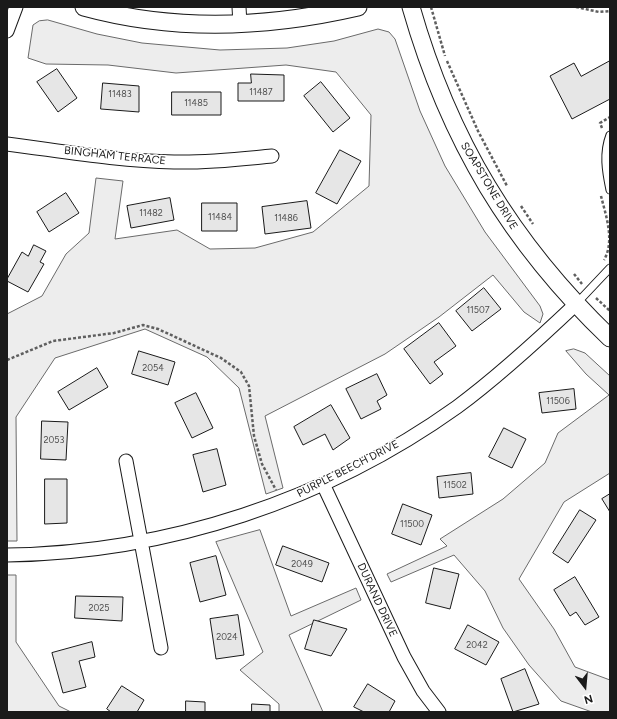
<!DOCTYPE html>
<style>
body{margin:0}
#map{position:relative;width:617px;height:719px;overflow:hidden;background:#fff;font-family:Figtree,sans-serif}
canvas{display:block}
.frame{position:absolute;inset:0;border:8px solid #1a1a1a;pointer-events:none}
.north{position:absolute;left:565px;top:667px;width:40px;height:40px;-webkit-text-stroke:3px #fff;paint-order:stroke;rotate:164deg;font-size:11px;font-weight:700;line-height:16px;text-align:center;color:#1a1a1a}
.north::after{content:'';display:block;margin:auto;width:14px;height:18px;background:#1a1a1a;clip-path:polygon(50% 0,100% 100%,50% 72%,0 100%)}
</style>
<div id="map">
<canvas width="617" height="719"></canvas>
<div class="frame"></div>
<div class="north">N</div>
</div>
<script>
const ctx = document.querySelector('canvas').getContext('2d');
ctx.lineJoin = 'round';
function fill(path, color) { ctx.fillStyle = color; ctx.fill(path, 'evenodd'); }
function strokePath(path, color, width, dash) { ctx.strokeStyle = color; ctx.lineWidth = width; ctx.lineCap = dash ? 'butt' : 'round'; ctx.setLineDash(dash || []); ctx.stroke(path); }
function label(font, color, halo, rows, align = 'center') {
  ctx.font = font + ' Figtree,sans-serif'; ctx.lineWidth = 3; ctx.setLineDash([]); ctx.textBaseline = 'middle'; ctx.strokeStyle = halo; ctx.fillStyle = color; for (const [text, x, y, turn = 0] of rows) {
    ctx.save(); ctx.translate(x, y); ctx.rotate((+turn || 0) * Math.PI / 180); ctx.textAlign = isNaN(turn) ? turn : align; if (halo) ctx.strokeText(text, 0, 0); ctx.fillText(text, 0, 0); ctx.restore();
  }
}
const built = new Path2D(`
 M48,20L97,34L142,43L220,50L287,48L334,41L378,29L389,32L395,39L420,111L445,166L485,232L540,306L543,314L540,323L524,312L493,275L439,317L385,354L265,416L283,488L266,494L239,388L207,357L145,329L55,358L16,417L17,541H7V314L42,296L66,254L89,233L96,178L123,181L115,239L177,230L210,249L255,248L313,232L369,186L371,115L336,72L286,65L176,73L108,65L46,64L28,58L33,25L39,21Z
 M574,349L585,353L610,376V473L564,502L519,579L554,629L575,667L610,680V712H592L561,701L529,665L503,628L485,591L454,555L391,582L387,574L447,546L440,539L503,499L545,463L558,433L609,395L586,374L566,351Z
 M260,530L291,616L356,588L361,600L289,635L323,712H279V704L240,670L263,652L216,542Z
 M7,575H16V642L59,706L71,712H7Z`);
fill(built, '#ededed');
strokePath(built, '#6a6a6a', 1);
const building = new Path2D(`
 M610,61V99L572,119L550,76L574,63L581,76Z
 M57,69L77,98L58,112L37,82Z
 M251,74L284,75V101H238V83H251Z
 M321,82L350,118L333,132L304,96Z
 M103,83L139,86V112L101,109Z
 M172,92H221V115H172Z
 M340,150L361,161L337,204L316,193Z
 M66,193L79,213L49,232L37,212Z
 M170,198L174,220L131,228L127,206Z
 M307,201L311,228L265,234L262,207Z
 M202,203H237V231H202Z
 M34,245L46,251L40,262L44,264L28,292L7,281V279L22,252L28,256Z
 M484,288L501,309L472,331L456,311Z
 M439,323L456,346L434,362L443,374L430,384L404,349Z
 M139,351L175,362L168,385L132,374Z
 M97,368L108,387L69,410L58,392Z
 M377,374L387,395L377,401L381,409L361,419L346,389Z
 M574,389L576,409L542,413L539,393Z
 M196,393L213,428L192,438L175,403Z
 M331,405L350,438L333,450L325,434L303,445L294,427Z
 M42,421L68,422L66,460L41,459Z
 M504,428L526,439L512,468L489,457Z
 M217,449L226,485L203,492L193,455Z
 M471,473L473,494L439,498L437,477Z
 M45,479H67V523L45,524Z
 M610,494V512L602,499Z
 M403,504L432,515L421,545L392,534Z
 M580,510L596,520L568,563L553,553Z
 M283,546L329,563L322,582L276,565Z
 M216,556L226,595L200,602L190,563Z
 M434,568L459,574L450,609L426,603Z
 M575,577L599,617L585,625L576,612L570,616L554,590Z
 M76,596L123,597L122,621L75,618Z
 M238,615L244,655L216,659L210,619Z
 M314,620L347,629L331,656L305,649Z
 M468,625L499,642L486,665L455,649Z
 M92,642L95,657L79,661L86,687L63,693L52,653Z
 M525,669L539,704L513,712L501,679Z
 M368,684L395,701L389,712H364L354,707Z
 M122,686L144,700L137,712H111L107,709Z
 M186,701L205,702V712H186Z
 M252,704L270,705V712H252Z`);
fill(building, '#e6e6e6');
strokePath(building, '#1a1a1a', 1);
const service = new Path2D(`
 M610,135C603,153 606,171 610,190
 M576,304L610,268`);
const minor = new Path2D(`
 M239,7L240,24
 M7,31L16,7
 M7,144C62,151 118,161 174,162C207,163 240,159 272,156
 M126,461L161,648
 M323,484L404,657L423,691L439,712
 M7,555C167,553 327,500 457,407C499,376 538,340 576,304`);
const tertiary = new Path2D(`
 M84,7C175,32 267,28 358,7
 M411,7C449,140 511,243 610,338`);
strokePath(service, '#1a1a1a', 9);
strokePath(minor, '#1a1a1a', 15);
strokePath(tertiary, '#1a1a1a', 19);
strokePath(new Path2D(`
 M431,7L445,56
 M576,7L599,12L610,11
 M447,61L478,131L507,186
 M602,128L600,123L610,117
 M601,196C606,216 615,241 604,260
 M521,206L533,224
 M574,274L582,284
 M596,298L610,311
 M7,360L53,341L114,333L143,325L158,329L221,358L241,372L249,386L254,436L262,464L276,490`), '#5f5f5f', 2.5, [3, 2]);
strokePath(service, '#fff', 7);
strokePath(minor, '#fff', 13);
strokePath(tertiary, '#fff', 17);
label('9px', '#4d4d4d', null, [
 ["11487",261,92],
 ["11483",120,94],
 ["11485",196,103],
 ["11482",151,213],
 ["11484",220,217],
 ["11486",286,218],
 ["11507",478,310],
 ["2054",153,368],
 ["11506",558,401],
 ["2053",54,440],
 ["11502",455,485],
 ["11500",412,524],
 ["2049",302,564],
 ["2025",99,608],
 ["2024",227,637],
 ["2042",477,645]
]);
label('11px', '#1a1a1a', '#fff', [
 ["BINGHAM TERRACE",115,156,6],
 ["SOAPSTONE DRIVE",489,186,59],
 ["PURPLE BEECH DRIVE",348,469,-27],
 ["DURAND DRIVE",377,600,65]
]);
</script>
